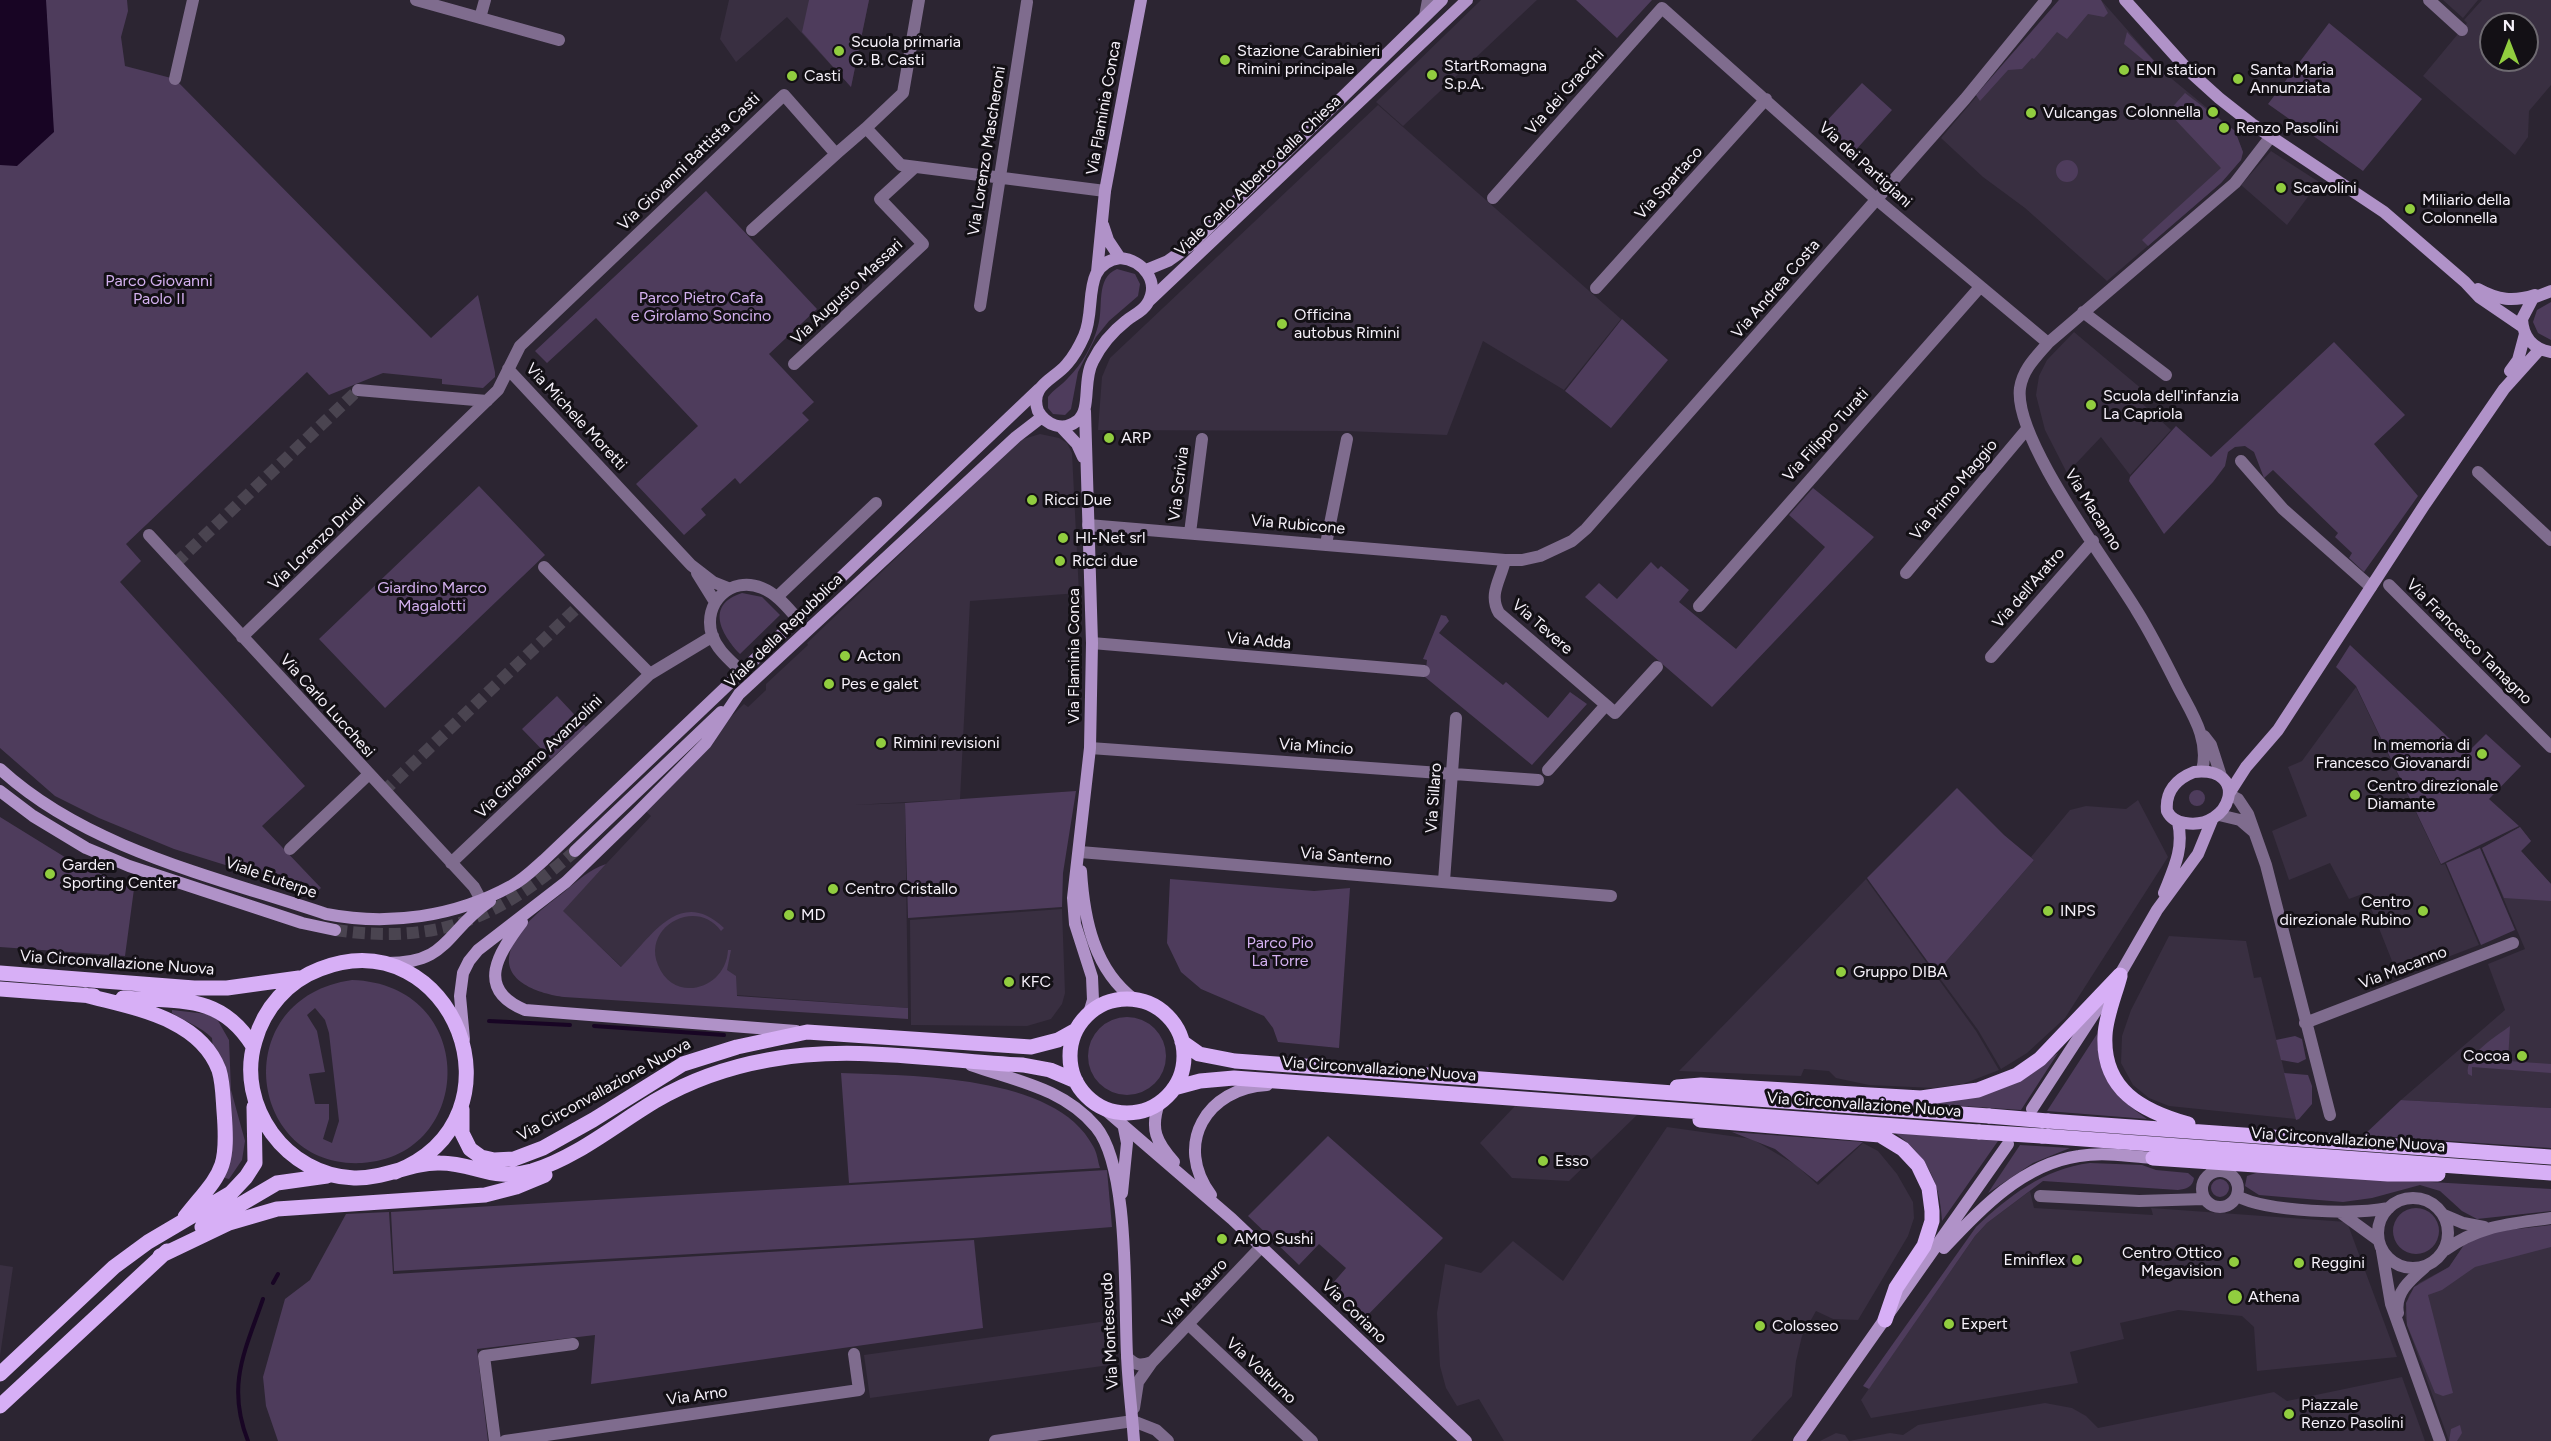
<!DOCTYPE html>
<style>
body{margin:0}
#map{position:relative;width:2551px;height:1441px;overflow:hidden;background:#2c2532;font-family:Figtree,sans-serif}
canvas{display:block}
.north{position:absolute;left:2479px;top:12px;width:60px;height:60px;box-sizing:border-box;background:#131015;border:2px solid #6e6a71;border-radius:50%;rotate:0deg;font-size:16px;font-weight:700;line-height:24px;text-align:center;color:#f6f1fa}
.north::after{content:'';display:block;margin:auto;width:21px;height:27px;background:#91cd3f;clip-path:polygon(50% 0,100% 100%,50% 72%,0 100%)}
</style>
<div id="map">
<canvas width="2551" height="1441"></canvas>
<div class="north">N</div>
</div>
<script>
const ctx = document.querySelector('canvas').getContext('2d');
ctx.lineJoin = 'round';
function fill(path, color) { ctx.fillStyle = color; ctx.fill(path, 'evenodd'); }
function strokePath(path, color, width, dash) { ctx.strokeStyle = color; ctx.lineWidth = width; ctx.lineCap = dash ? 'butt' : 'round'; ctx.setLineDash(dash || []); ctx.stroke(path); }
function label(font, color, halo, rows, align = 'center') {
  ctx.font = font + ' Figtree,sans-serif'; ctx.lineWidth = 6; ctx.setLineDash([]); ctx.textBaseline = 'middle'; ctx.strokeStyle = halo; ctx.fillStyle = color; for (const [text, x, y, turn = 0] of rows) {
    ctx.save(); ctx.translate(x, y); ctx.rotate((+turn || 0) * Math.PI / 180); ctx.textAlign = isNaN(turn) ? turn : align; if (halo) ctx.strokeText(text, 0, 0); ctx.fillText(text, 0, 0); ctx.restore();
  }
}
fill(new Path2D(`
 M729,0H869L851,87L787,17L736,62L720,39Z
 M1481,0H1537L1403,126L1376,102Z
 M2059,0H2101L2166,74L2235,131L2243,152L2241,160L2221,183L2107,281L2025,208L1983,177L1941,138Z
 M2443,0H2478L2463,18Z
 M2482,0H2551V85L2529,111L2528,137L2515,155L2423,76L2467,23L2464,20ZM2491,24H2527V60H2491Z
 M1378,105L1621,319L1564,390L1483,341L1447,435L1347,431L1098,430L1102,377L1110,358Z
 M2271,151L2319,182L2287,225L2241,185Z
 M2074,332L2143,390L2136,398L2171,430L2130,475L2101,437L2067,473L2045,430L2036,395L2039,376L2047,360Z
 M1040,434L1059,438L1067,443L1072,453L1079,593L970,601L960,799L854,805L905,803L908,1008L644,988L562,911L651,816L640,806L744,704L748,707L766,690V684L808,645L807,643L1020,440Z
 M2356,687L2441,865L2445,864L2479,945L2398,976L2365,893L2349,899L2330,863L2289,880L2272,831L2307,816L2288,767L2302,761Z
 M2138,800L2168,857L2065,1018L2027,1053L2001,1069L1978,1030L1936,973L2034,860L2031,857L2070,810L2086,806L2126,809Z
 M2520,827L2531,841L2521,851L2551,884V1108L2401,1100L2505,1010L2488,964L2525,949L2482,848Z
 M1866,879L1976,1031L1999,1070L1963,1084L1934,1088L1869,1085L1836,1078L1829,1071L1804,1069L1801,1076L1679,1071Z
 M1062,909L1065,993L1062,1004L1051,1019L1027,1026L911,1025L910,920Z
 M2169,936L2246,941L2254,978L2261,977L2296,1119L2169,1106L2149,1098L2133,1085L2121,1063L2122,1036L2131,1010Z
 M1515,1106L1637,1115L1569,1181L1512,1178L1480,1143Z
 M1667,1127L1752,1139L1796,1165L1818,1185L1863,1143L1878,1151L1897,1174L1913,1202L1914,1218L1908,1236L1858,1320L1833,1319L1816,1311L1802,1336L1796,1361L1792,1396L1751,1441H1504L1479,1399L1457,1406L1446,1388L1440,1366L1437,1313L1445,1264L1481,1273L1513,1241L1563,1281Z
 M2030,1191L2034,1208L2153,1215L2151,1208L2347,1222L2397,1357L2257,1371L2254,1327L2242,1316L2178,1310L2120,1323L2124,1339L2070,1352L2078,1383L1871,1418L1861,1400L1975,1236L1987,1223Z
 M2551,1225V1441H2449L2407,1325L2405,1314L2409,1295L2419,1283L2449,1267L2464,1245Z
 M0,1265L13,1267L0,1356Z
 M1114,1320L1117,1364L870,1398L864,1355Z
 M2402,1377L2425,1441H1849L1890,1433L1903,1435L1918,1425L2045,1403L2072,1408L2086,1416L2098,1428L2274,1392L2287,1401Z
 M1836,1433L1845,1435L1849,1441H1820Z`), '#392f41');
fill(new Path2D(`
 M0,0H127L128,11L121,37L125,66L175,79L431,338L478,295L495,372V377L483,388L442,384V379L383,373L329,395L307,372L126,544L141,561L120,582L305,786L262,826L321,888L315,893L174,849L99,818L55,796L0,748Z
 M809,0H869L851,87L802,32Z
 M1576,0H1652L1617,38Z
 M2059,0H2101L2108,13L2104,17L2088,14L2067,39L2057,32L2034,59L2032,58L2022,69L2008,70L1980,101L1976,95Z
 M2329,23L2422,99L2363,171L2268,104Z
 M2127,32L2166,74L2164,77L2124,44Z
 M1862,83L1892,110L1853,153L1822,126Z
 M2185,93L2235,131L2243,152L2241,160L2221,183L2148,246L2142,240L2221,168L2168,112Z
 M2056 171a11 11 0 1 1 22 0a11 11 0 1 1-22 0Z
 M706,191L817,309L769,354L814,402L802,413L809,420L740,484L735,478L701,509L706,515L684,535L636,484L698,426L596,318L547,363L535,351Z
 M1117,269L1135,274L1140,284L1138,296L1109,321L1096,337L1078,372L1071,409L1065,415L1053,414L1048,408V397C1053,390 1062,385 1068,378C1082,364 1093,345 1098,326C1104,307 1095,278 1117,269Z
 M2551,302V340L2538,333L2533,322L2537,310Z
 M1622,319L1668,360L1611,428L1565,391Z
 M2334,342L2405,415L2374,444L2418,496L2364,572L2349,558L2352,553L2335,537L2338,533L2273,470L2264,478L2254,452L2245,446L2235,447L2228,452L2225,466L2213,482L2164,534L2129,481L2130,477L2176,426L2211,457Z
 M479,486L545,555L385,708L319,639Z
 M1813,488L1874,537L1712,707L1585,597L1599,583L1617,599L1651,562L1658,569L1661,566L1689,590L1679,602L1736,649L1825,547L1789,515Z
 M742,593L762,597L780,615L740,654C721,634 705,605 742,593Z
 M1441,615L1446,616L1449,621L1439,633L1503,685L1506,682L1548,718L1570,692L1587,704L1532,765L1425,677L1427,660L1423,659Z
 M2350,645L2466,754L2486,734L2521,766L2489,799L2519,826L2441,864L2356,686L2336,667Z
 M557,696L586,727L551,759L522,729Z
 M1957,788L2004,835L2034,860L1936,973L1867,878Z
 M2189 798a8 8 0 1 1 16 0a8 8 0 1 1-16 0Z
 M1076,791L1063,873L1062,907L908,918L905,803Z
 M0,817L68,859L134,889L125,956L0,947Z
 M2520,827L2531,841L2521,851L2551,884V901L2504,898L2482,848Z
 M2480,848L2515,930L2481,945L2446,863Z
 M606,864L563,911L621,967C650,939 679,885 724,928L721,931C697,897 642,926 658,965C673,1004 726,990 728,950H731L727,970L736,976L737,996L908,1008V1019L564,997C541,994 499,982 511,949C518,926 546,906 564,892C577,881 590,869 606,864Z
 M1170,879L1314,891L1350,888L1339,1048L1278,1042L1273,1028L1264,1016L1201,989L1181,972L1167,943Z
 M352,980C479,984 477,1156 362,1163C247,1169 226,998 352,980ZM315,1008L325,1020L329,1033L339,1121L332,1143L323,1139L329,1119V1104H315L309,1074L325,1072L317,1031L307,1015Z
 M172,1010L207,1014L217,1019L229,1040L231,1090L245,1141L242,1160L229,1179L225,1178L212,1038C200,1026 186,1022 172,1013Z
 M1088 1056a39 39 0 1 1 78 0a39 39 0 1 1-78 0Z
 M2510,1026L2508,1061L2551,1064V1073L2472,1067V1076L2468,1074C2464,1055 2497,1036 2510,1026Z
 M2097,1034C2097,1073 2115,1097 2147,1119L2047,1111Z
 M2295,1036L2302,1039L2306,1059L2298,1063L2281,1060L2276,1040Z
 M2058,1053L2021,1110L1921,1103C1979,1100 2009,1084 2058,1053Z
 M841,1073C911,1076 1056,1074 1093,1146C1097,1152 1098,1162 1100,1168L849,1183Z
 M2284,1073L2308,1075L2312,1086V1104L2299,1119L2296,1120Z
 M2401,1100L2551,1108V1148L2364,1135Z
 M1732,1132L1863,1142L1817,1182L1775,1149Z
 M1895,1133L1998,1141L1942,1221C1940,1182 1927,1156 1895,1133Z
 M1328,1136L1443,1238L1360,1323L1326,1291L1346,1268L1319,1244L1299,1265L1248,1216Z
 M2020,1145L2070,1148L2033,1163L1988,1193Z
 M2090,1163L2142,1165L2156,1170L2188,1173L2194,1178C2193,1187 2186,1189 2178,1190L2043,1181L1987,1223L1975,1236L1869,1389L1863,1386L1976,1227C2009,1196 2043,1169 2090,1163Z
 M1107,1170L1112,1227L974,1238L394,1271L391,1212Z
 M2259,1172L2551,1189V1211L2477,1219L2462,1211L2440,1191L2420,1185L2372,1198L2343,1202L2259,1195L2245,1186L2247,1176Z
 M2211 1188a9 9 0 1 1 18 0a9 9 0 1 1-18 0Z
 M2393 1231a23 23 0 1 1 46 0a23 23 0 1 1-46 0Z
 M389,1212L393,1274L974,1240L983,1328L591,1384L595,1335L477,1349L488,1441H278L266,1406L263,1377L285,1299L310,1280L346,1214Z
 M2551,1225V1247L2475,1267L2442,1290L2428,1295L2453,1393L2443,1396L2435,1393L2407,1325L2406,1303L2414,1287L2449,1267L2464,1245L2483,1233Z
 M2460,1425L2462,1433L2457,1441H2449L2451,1429Z`), '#4e3c5c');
fill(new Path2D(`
 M0,0H46L54,132L17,166L0,165Z`), '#180524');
strokePath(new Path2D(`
 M489,1021L570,1025
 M594,1026L724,1035
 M273,1283L278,1274
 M248,1441C226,1385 245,1351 263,1299`), '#180524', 4);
strokePath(new Path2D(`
 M176,563L358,390
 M383,792L580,605`), '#4a4450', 12, [12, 6]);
strokePath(new Path2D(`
 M335,930C439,945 499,918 575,851`), '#4a4450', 12, [12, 6]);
strokePath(new Path2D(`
 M416,0L559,40
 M2429,0L2462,30
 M1425,16L1428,0
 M480,18L485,0
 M175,79L193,0
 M866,128L903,93L919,0
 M1493,198L1662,8L1876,199L2048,343
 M752,230L836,154
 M1596,288L1766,99
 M980,306L1027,2
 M2083,312L2166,375
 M794,364L923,244L880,199L915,167
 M508,369L691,565L713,582L728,588
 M358,390L487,401
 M2241,461L2283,509L2371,587
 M2478,472L2551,540
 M1088,525L1505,560H1522L1540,556L1572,541L1586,529L1965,99L2046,0
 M1190,533L1202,439
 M149,535L474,887L481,900
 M1326,544L1347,439
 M1505,560C1501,579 1488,594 1499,613L1606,705L1548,770
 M544,567L650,674L713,636
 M697,573L715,602
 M1906,573L2027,429
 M2389,585L2551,747
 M777,597L876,503
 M1699,606L1980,287
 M242,637L498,390L520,346L784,95L836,154L866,128L901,165L1105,191
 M1092,643L1424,671
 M1991,657L2093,541
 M741,671C730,660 717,650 712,635C702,603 731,575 762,588C777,594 787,607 797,618
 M1606,705L1615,713L1657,667
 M2204,736L2211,745L2221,776
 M1090,748L1538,780
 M2202,771C2210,739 2192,714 2178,687C2165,661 2152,635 2137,611C2109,564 2013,439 2020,388C2023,369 2036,357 2048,343L2235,183L2272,135
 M2230,795L2238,799L2248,814L2266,865L2330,1115
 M2219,815L2240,820L2254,832
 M290,849L368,775
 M1080,852L1611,896
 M451,863L650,674
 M1444,881L1456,718
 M2305,1023L2513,943
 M2202 1189a18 18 0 1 1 36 0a18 18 0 1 1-36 0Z
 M2040,1196L2139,1201L2204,1199
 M2237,1196C2267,1212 2354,1215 2389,1208
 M2378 1233a35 35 0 1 1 70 0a35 35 0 1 1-70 0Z
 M2341,1213L2378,1240
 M2444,1215L2463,1223L2484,1227
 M2445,1250C2480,1225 2510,1224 2551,1218
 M2382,1251L2391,1304L2440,1441
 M2398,1313C2394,1293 2411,1279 2425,1267
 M1188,1324L1312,1441
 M1127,1357C1136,1366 1141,1366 1152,1362L1261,1247
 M1134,1408L1138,1382L1152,1362
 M495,1441L484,1356L573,1344
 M505,1441L859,1390L854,1354
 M995,1441L1133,1421L1156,1430L1168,1441`), '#7f6c8e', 12);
strokePath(new Path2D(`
 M2125,0L2188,70L2219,98L2252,124L2384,212L2465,282L2479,297L2523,327
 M1103,225L1108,240L1120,258
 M1120,258C1143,260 1161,282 1147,304C1142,312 1133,315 1126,321C1112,332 1101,345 1093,361C1082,381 1092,410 1077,421C1063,432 1046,425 1038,411C1029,385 1054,380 1067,364C1074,356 1080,345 1084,336C1097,308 1080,264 1120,258Z
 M1146,270L1168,261L1192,244L1442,0
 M1097,272L1105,191L1141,0
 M2478,289C2498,300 2513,302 2535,295
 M2551,291L2533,298L2522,319C2523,337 2533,349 2551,352
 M1149,301L1467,0
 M2510,371L2518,360L2525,334
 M1085,411L1092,643L1090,748L1073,898L1075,924L1092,977L1093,1000L1089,1013
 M1061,427L1077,444L1083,457
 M0,769C87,849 216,877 326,914C388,926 455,917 511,886C523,880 534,869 544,860L1039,389
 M2194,772C2251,766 2231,831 2185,823C2177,822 2171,819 2167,811C2165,792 2176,779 2194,772Z
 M0,791L33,816L86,848L129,866L302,923L335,930
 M2230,792L2246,767L2278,730L2425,504L2504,389L2540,349
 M575,851L721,712
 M1081,871C1084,919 1094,970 1135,1000
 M2164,893C2174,868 2184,849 2178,822
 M522,922C499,952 474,989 525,1010L796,1031
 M387,963C450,963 444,932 490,901
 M2115,983L2157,910L2198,854L2212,820
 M464,1039L460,996L463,973L469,961L478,950L566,882L637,813L706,743L739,694L1016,437L1042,417
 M971,1065C1016,1081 1063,1088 1096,1127C1130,1168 1124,1300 1127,1355C1128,1383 1132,1412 1134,1441
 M1159,1103C1150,1129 1156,1142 1174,1162
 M1102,1107L1232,1219L1466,1441
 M2032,1109L2105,997
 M1122,1193L1127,1143L1124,1128
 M1211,1195C1173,1144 1207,1088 1267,1085
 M1944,1248C1980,1209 2023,1164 2079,1156C2103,1152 2129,1156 2153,1158
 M1799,1441L2008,1144`), '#b092c8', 12);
strokePath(new Path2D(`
 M0,973L194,988H227L299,978
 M2120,976C2115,995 2106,1016 2105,1035C2102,1090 2142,1111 2188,1124
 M0,989L94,996
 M85,995C132,1008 199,1017 219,1070C223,1083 223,1098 224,1111C229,1172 221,1172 185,1217
 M123,998C179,1002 220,993 253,1046
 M1070 1056a57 57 0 1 1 114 0a57 57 0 1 1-114 0Z
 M1182,1042L1199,1054L1235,1061L1989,1116
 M1677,1087L1701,1085L1921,1098L1978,1090L2017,1075L2040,1059L2120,975
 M1174,1088L1200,1081L1234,1078L1979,1132
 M462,1109V1133L470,1149L481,1157L494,1160L514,1159L543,1148L593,1120L683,1064L737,1047L807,1032L1031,1047L1058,1040L1076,1030
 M1700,1120L1880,1135L1903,1149L1918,1165L1929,1188L1932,1211V1221L1924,1246L1896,1288L1885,1320
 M2048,1121L2551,1157
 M2042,1136L2551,1173
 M2153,1158L2388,1174H2438
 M395,1172C532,1118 452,918 320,969C288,981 264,1008 255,1041C235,1106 287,1176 354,1178C384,1179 411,1162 440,1163C475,1163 493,1182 532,1171C577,1157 615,1125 655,1101C689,1081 729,1067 768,1060C851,1044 939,1061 1023,1065L1050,1070L1076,1081
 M202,1227L277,1183L327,1176
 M160,1256L229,1223L277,1209L485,1195L516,1187L545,1175
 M0,1374L114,1267L148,1242L231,1193L246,1177L255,1163L254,1107
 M0,1406L167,1251`), '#d7aff6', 15);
strokePath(new Path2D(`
 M1989,1116L2048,1121
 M1979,1132L2042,1136`), '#d7aff6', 15);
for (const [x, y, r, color] of [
 [839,51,6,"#91cd3f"],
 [1225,60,6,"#91cd3f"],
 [2124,70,6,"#91cd3f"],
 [1432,75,6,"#91cd3f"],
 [792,76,6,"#91cd3f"],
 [2238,79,6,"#91cd3f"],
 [2213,112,6,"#91cd3f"],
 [2031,113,6,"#91cd3f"],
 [2224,128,6,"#91cd3f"],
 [2281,188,6,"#91cd3f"],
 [2410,209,6,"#91cd3f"],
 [1282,324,6,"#91cd3f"],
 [2091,405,6,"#91cd3f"],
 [1109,438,6,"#91cd3f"],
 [1032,500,6,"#91cd3f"],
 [1063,538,6,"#91cd3f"],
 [1060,561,6,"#91cd3f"],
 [845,656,6,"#91cd3f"],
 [829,684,6,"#91cd3f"],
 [881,743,6,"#91cd3f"],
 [2482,754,6,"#91cd3f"],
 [2355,795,6,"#91cd3f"],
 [50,874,6,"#91cd3f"],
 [833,889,6,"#91cd3f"],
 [2048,911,6,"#91cd3f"],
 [2423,911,6,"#91cd3f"],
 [789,915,6,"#91cd3f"],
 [1841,972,6,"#91cd3f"],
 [1009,982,6,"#91cd3f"],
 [2522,1056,6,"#91cd3f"],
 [1543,1161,6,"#91cd3f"],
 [1222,1239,6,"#91cd3f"],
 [2077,1260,6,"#91cd3f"],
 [2234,1262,6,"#91cd3f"],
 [2299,1263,6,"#91cd3f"],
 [2235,1297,8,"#91cd3f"],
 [1949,1324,6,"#91cd3f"],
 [1760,1326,6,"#91cd3f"],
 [2289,1414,6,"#91cd3f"]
]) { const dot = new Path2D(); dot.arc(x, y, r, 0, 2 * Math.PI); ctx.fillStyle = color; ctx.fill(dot); strokePath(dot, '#131015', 2); }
label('16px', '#f6f1fa', '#131015', [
 ["Scuola primaria",851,42],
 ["G. B. Casti",851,60],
 ["Stazione Carabinieri",1237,51],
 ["Rimini principale",1237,69],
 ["StartRomagna",1444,66],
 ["S.p.A.",1444,84],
 ["ENI station",2136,70],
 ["Santa Maria",2250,70],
 ["Annunziata",2250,88],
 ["Casti",804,76],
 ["Colonnella",2201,112,"right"],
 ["Vulcangas",2043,113],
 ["Renzo Pasolini",2236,128],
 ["Scavolini",2293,188],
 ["Miliario della",2422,200],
 ["Colonnella",2422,218],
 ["Officina",1294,315],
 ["autobus Rimini",1294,333],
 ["Scuola dell'infanzia",2103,396],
 ["La Capriola",2103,414],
 ["ARP",1121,438],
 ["Ricci Due",1044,500],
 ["HI-Net srl",1075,538],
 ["Ricci due",1072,561],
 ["Acton",857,656],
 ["Pes e galet",841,684],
 ["Rimini revisioni",893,743],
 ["In memoria di",2470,745,"right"],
 ["Francesco Giovanardi",2470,763,"right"],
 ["Centro direzionale",2367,786],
 ["Diamante",2367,804],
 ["Garden",62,865],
 ["Sporting Center",62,883],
 ["Centro Cristallo",845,889],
 ["Centro",2411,902,"right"],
 ["direzionale Rubino",2411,920,"right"],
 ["INPS",2060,911],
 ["MD",801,915],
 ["Gruppo DIBA",1853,972],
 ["KFC",1021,982],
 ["Cocoa",2510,1056,"right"],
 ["Esso",1555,1161],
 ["AMO Sushi",1234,1239],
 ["Centro Ottico",2222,1253,"right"],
 ["Megavision",2222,1271,"right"],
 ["Eminflex",2065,1260,"right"],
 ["Reggini",2311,1263],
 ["Athena",2248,1297],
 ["Expert",1961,1324],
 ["Colosseo",1772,1326],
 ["Piazzale",2301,1405],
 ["Renzo Pasolini",2301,1423]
], 'left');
label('16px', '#f6f1fa', '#131015', [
 ["Via dei Gracchi",1565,92,-48],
 ["Via Flaminia Conca",1104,108,-80],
 ["Via Lorenzo Mascheroni",987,151,-81],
 ["Via Giovanni Battista Casti",689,162,-44],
 ["Via dei Partigiani",1865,165,42],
 ["Viale Carlo Alberto dalla Chiesa",1258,176,-44],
 ["Via Spartaco",1669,183,-48],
 ["Via Andrea Costa",1776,289,-49],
 ["Via Augusto Massari",847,292,-43],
 ["Via Michele Moretti",576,417,47],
 ["Via Filippo Turati",1826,435,-48],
 ["Via Scrivia",1179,484,-83],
 ["Via Primo Maggio",1954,490,-50],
 ["Via Macanno",2093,510,58],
 ["Via Rubicone",1298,525,5],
 ["Via Lorenzo Drudi",317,543,-44],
 ["Via dell'Aratro",2029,588,-49],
 ["Via Tevere",1542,627,41],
 ["Viale della Repubblica",784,631,-44],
 ["Via Adda",1259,641,5],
 ["Via Francesco Tamagno",2469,642,45],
 ["Via Flaminia Conca",1074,656,-90],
 ["Via Carlo Lucchesi",327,706,48],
 ["Via Mincio",1316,747,4],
 ["Via Girolamo Avanzolini",539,757,-44],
 ["Via Sillaro",1434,798,-86],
 ["Via Santerno",1346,857,5],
 ["Viale Euterpe",271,878,19],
 ["Via Circonvallazione Nuova",117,963,4],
 ["Via Macanno",2403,968,-21],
 ["Via Circonvallazione Nuova",1379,1069,4],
 ["Via Circonvallazione Nuova",604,1090,-29],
 ["Via Circonvallazione Nuova",1864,1105,4],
 ["Via Circonvallazione Nuova",2348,1140,4],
 ["Via Metauro",1195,1293,-47],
 ["Via Coriano",1354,1312,44],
 ["Via Montescudo",1110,1331,-93],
 ["Via Volturno",1261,1371,43],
 ["Via Arno",697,1396,-8]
]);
label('16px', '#d3b0ef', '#131015', [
 ["Parco Giovanni",159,281],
 ["Paolo II",159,299],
 ["Parco Pietro Cafa",701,298],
 ["e Girolamo Soncino",701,316],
 ["Giardino Marco",432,588],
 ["Magalotti",432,606],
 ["Parco Pio",1280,943],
 ["La Torre",1280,961]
]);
</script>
